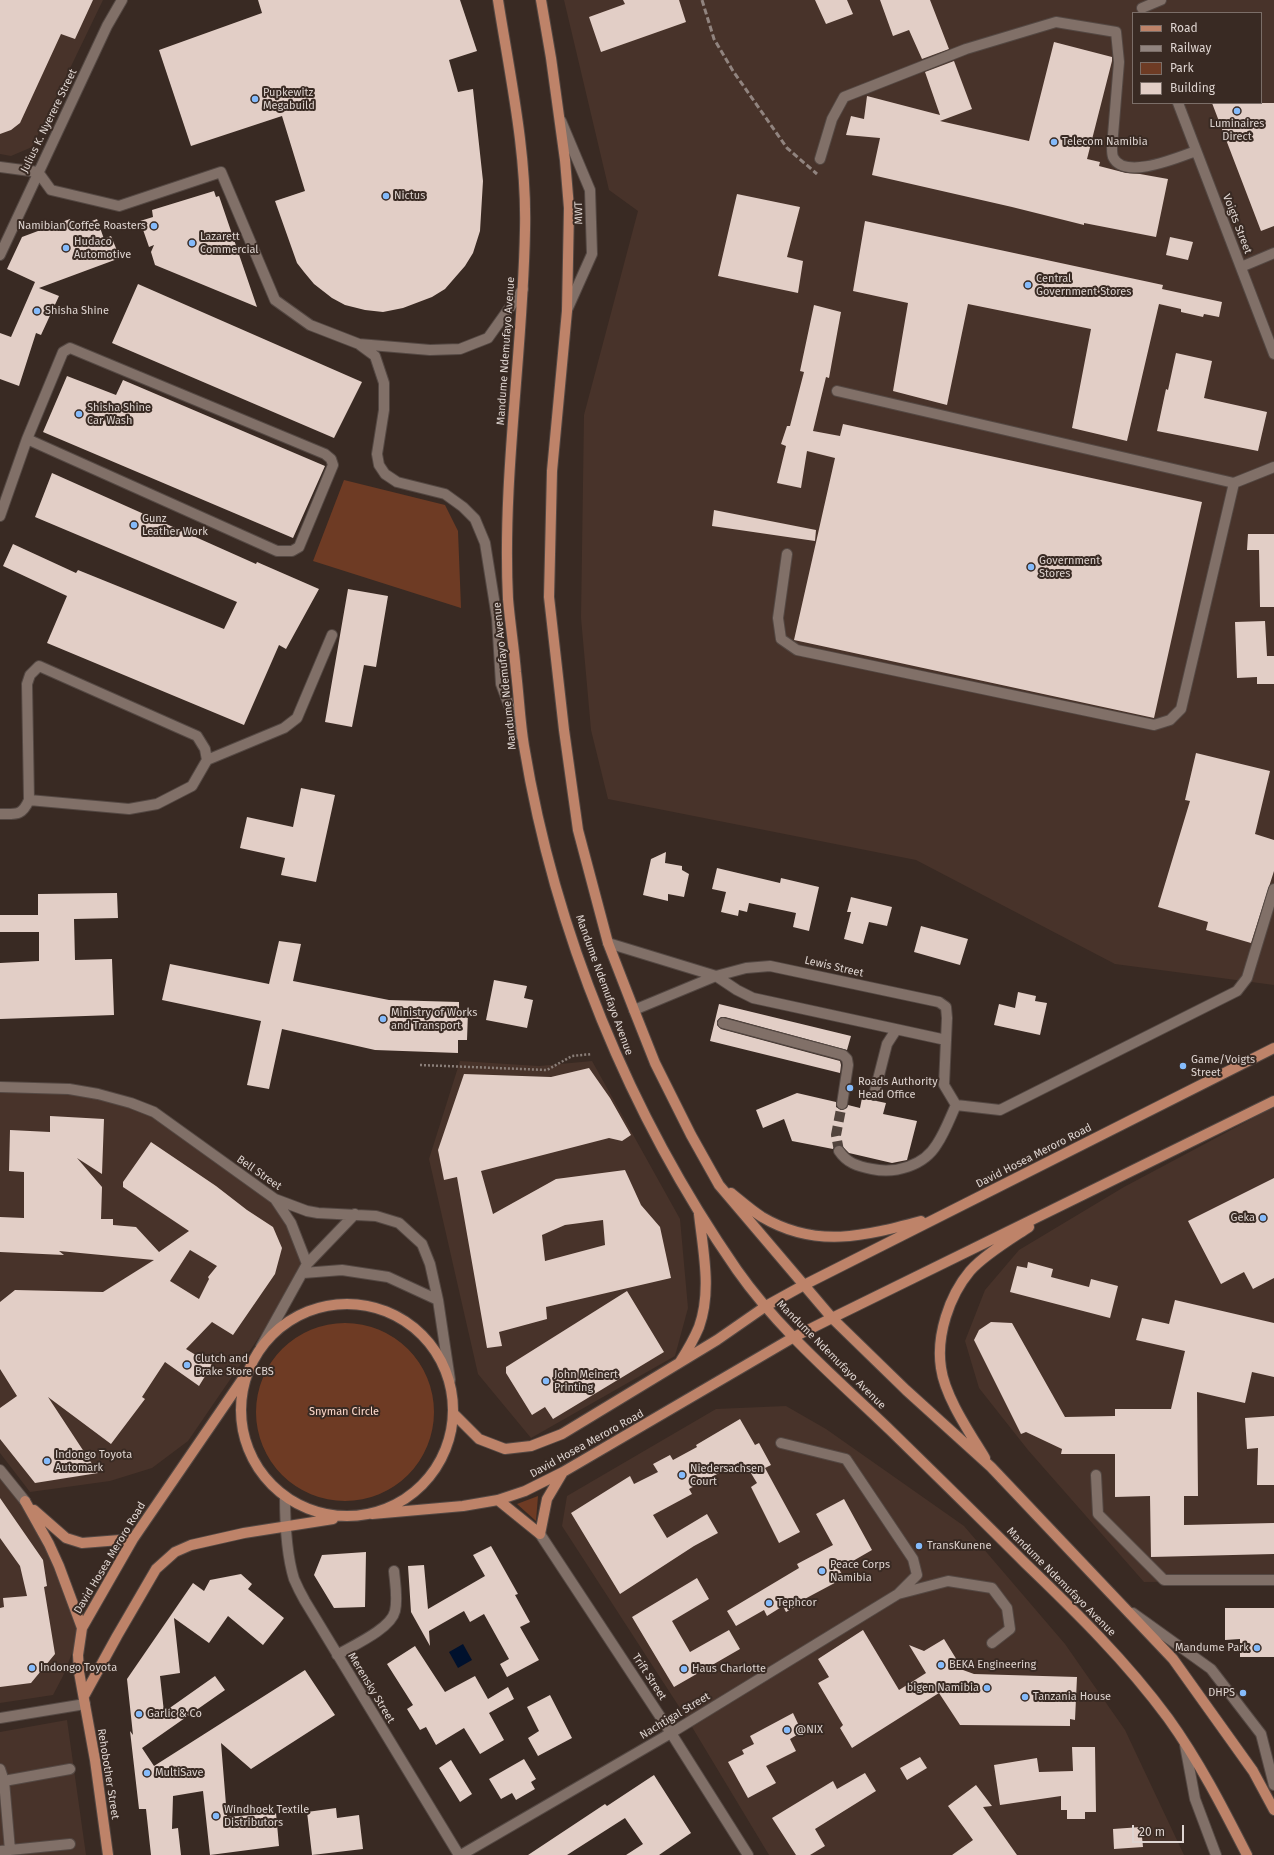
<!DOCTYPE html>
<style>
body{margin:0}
#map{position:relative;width:1274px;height:1855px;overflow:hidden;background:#392a23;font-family:"Fira Sans",sans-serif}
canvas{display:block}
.legend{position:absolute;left:1132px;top:12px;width:130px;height:92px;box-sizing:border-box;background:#392a23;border:1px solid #7b6e68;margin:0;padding:5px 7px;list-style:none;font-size:12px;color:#ded4d0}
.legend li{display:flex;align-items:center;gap:8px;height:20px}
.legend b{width:20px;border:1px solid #7b6e68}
.scale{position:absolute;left:1132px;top:1825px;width:52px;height:18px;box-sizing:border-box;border:2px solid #ded4d0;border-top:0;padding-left:5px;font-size:12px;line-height:14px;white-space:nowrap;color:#ded4d0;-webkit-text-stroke:3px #392a23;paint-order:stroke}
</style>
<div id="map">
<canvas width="1274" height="1855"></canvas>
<ul class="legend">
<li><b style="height:5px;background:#be8369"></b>Road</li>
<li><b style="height:5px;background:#91847f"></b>Railway</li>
<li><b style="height:11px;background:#6e3b24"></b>Park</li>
<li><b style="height:11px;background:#e2cec6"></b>Building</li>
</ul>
<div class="scale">20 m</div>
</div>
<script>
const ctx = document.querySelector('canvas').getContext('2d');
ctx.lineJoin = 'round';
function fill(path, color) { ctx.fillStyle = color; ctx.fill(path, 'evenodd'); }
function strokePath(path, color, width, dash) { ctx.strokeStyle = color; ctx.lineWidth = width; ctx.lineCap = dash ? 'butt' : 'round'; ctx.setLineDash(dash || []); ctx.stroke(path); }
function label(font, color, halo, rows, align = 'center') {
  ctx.font = font + ' "Fira Sans",sans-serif'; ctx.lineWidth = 4; ctx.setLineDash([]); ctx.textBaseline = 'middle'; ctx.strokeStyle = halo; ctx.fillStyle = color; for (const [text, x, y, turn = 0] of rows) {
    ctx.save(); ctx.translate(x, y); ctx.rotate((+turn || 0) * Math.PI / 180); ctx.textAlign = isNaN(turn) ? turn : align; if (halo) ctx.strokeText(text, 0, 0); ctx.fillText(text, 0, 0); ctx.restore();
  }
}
fill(new Path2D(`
 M0,0H103L32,147L11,156L0,154Z
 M564,0H1274V985L1115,964L916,860L608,799L591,730L581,618L584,415L638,211L609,190ZM1133,13H1261V103H1133Z
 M460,1061L539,1066L592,1061L680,1219L688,1308L675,1356L531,1438L478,1374L429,1159Z
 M0,1086L69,1089L154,1112L275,1199L300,1243L303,1273L188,1441L152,1468L110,1481L30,1492L0,1453Z
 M1274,1107V1581L1144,1582L1028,1450L979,1388L965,1341L985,1290L1019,1250L1124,1187Z
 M786,1406L826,1429L964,1526L1065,1644L1125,1730L1184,1855H769L689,1722L562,1526L567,1496L716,1409Z
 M0,1470L25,1501L82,1628L63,1676L53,1695L0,1703Z
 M67,1720L86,1855H0V1732Z`), '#48332a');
fill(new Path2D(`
 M344,480L445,505L458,531L461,608L313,561Z
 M256 1412a89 89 0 1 1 178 0a89 89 0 1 1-178 0Z
 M538,1496L536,1521L517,1504Z`), '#6e3b24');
fill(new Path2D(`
 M463,1644L472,1660L458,1668L449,1652Z`), '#00112d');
fill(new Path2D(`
 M0,0H93L75,39L61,34L20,123L11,130L0,134Z
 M258,0H460L477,51L449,60L458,92L473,89L483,181L480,231L473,253L465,266L445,289L432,297L403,308L383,312L365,310L345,305L332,298L314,284L304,272L297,263L275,201L305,191L282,116L191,146L159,50L262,13Z
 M623,0H679L686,22L601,52L589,17L625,4Z
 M815,0H847L853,14L826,24Z
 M880,0H930L949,49L922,59L909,30L893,36Z
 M1054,42L1112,57V61L1087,159L1100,162L1099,166L1126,173L1140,174L1168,179L1156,237L1084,223V225L1012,207L872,175L880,138L846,135L851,116L864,119L867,96L940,115L925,72L954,61L972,109L940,121L1029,141Z
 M1212,103H1274V226L1261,231Z
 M214,191L216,197L219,196L257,307L155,265L151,252L154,245L149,247L140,221L153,217L152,210Z
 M737,194L800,207L787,257L803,261L798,293L718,276Z
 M70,219L74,228L97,219L104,239L111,236L120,258L39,288L59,296L41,335L36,333L19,386L0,379V333L11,337L35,282L7,269L22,237Z
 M865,221L1163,285L1162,289L1222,302L1219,317L1204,314L1203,317L1181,312V309L1159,304L1127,441L1072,428L1091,329L968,304L947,405L893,391L908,303L853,291Z
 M1170,237L1193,242L1188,260L1166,255Z
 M138,284L362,382L334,438L112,343Z
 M814,305L841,312L829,378L826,377L813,431L840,436L843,424L1202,502L1154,718L794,640L835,458L807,451L801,488L777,483L786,446L781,444L787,426H790L804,372L800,371Z
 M1176,353L1212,361L1204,398L1267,412L1258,451L1157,431L1166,389L1168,390Z
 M67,376L116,395L123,380L325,466L293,538L43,432Z
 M52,473L256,564L257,562L319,589L286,649L279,645L244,725L47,643L67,596L3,566L13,544L76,573L78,570L224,629L237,602L35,517Z
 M714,510L816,530L815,541L712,526Z
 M1248,534H1274V607H1260L1259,550H1247Z
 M348,589L388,596L376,667L364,665L352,727L325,722Z
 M1265,621L1267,656H1274V684H1257V677L1237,678L1235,622Z
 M1196,753L1270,771L1255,834L1274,840V871L1251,943L1206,930L1208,922L1158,907L1190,801L1185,800Z
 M301,788L335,795L316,882L281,875L285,858L240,848L247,817L293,827Z
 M666,852L665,863L682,866V870L689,874L684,897L668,894V901L643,895L651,859Z
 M717,868L780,883L781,878L819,887L809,931L793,927L796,913L749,903L747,912L739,910L738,916L721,912L726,892L712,889Z
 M117,893L118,918L74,919L75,960L112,959L114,1015L0,1019V963L39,961V932H0V915H38V894Z
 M851,897L892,907L887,926L869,922L863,944L844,939L851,912H847Z
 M921,926L968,939L960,965L914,952Z
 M279,941L301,944L293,981L389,1000L459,1002V1012H468L467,1040H458V1053L375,1050L282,1029L269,1089L247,1085L261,1021L162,1000L170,964L269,984Z
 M494,980L527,986L524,998L533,1000L527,1028L486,1020Z
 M1018,992L1036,996L1035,1001L1047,1003L1040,1035L994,1025L999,1004L1015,1008Z
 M719,1004L851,1036L847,1050L725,1017H721L717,1021V1025L721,1029L840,1061L841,1065L840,1073L710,1041Z
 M589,1068L610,1098L631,1135L622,1141L609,1138L481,1171L493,1214L556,1179L625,1170L641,1205L660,1227L671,1278L546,1307L547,1319L499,1332L502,1346L487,1348L457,1177L444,1180L438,1150L464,1074L551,1077ZM603,1220L605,1245L545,1261L542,1235L565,1225Z
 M797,1093L836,1102V1107L841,1110L847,1108L848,1105L860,1108L862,1098L886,1103L883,1114L917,1121L907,1160L892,1163L849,1153L841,1145L835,1146L833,1149L792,1141L784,1119L763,1128L756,1110Z
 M50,1116L104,1119L102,1174L77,1158L102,1187L101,1219H113V1225L136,1227L159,1252L189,1231L123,1187V1182L151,1142L216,1186L247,1210L273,1227L282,1248L275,1274L233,1335L212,1322L186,1349L212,1365L199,1386L165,1362L142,1397L145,1399L111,1444L48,1397L98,1473L35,1483L0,1439V1408L17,1396L0,1369V1302L15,1290L103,1292L154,1260L59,1251L64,1255L0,1252V1217L24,1218V1172L9,1171L10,1130L50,1132ZM190,1250L217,1266L208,1277L209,1279L199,1299L170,1281Z
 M1274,1178V1278L1253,1289L1244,1272L1221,1284L1188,1221Z
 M1028,1262L1053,1269L1051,1277L1089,1287L1091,1279L1118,1286L1110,1318L1010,1292L1017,1266L1027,1268Z
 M627,1291L664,1352L553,1419L545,1407L532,1415L506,1373V1367Z
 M1175,1300L1274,1323V1377L1252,1372L1245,1403L1197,1392L1198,1496H1184V1525L1274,1523V1554L1151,1557L1150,1496L1115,1497V1454H1061L1062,1449L1026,1432L1021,1434L974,1340L979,1330L991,1322L1012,1323L1065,1417L1115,1416V1409H1171L1185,1351L1136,1340L1142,1318L1169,1324Z
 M1274,1416V1485H1257L1258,1448L1247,1449L1245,1418Z
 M740,1419L755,1445L759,1443L771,1465L765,1468L800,1532L779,1543L751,1487L757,1483L746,1465L741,1468L738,1463L689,1489L692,1494L653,1515L667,1538L707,1514L718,1533L694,1546L620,1594L571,1513L630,1476L634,1484L658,1472L653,1464L670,1455L673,1460L697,1447L696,1445Z
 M0,1498L43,1560L47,1586L44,1587L55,1654L31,1683L0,1687V1608L4,1607L3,1598L27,1596L20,1566L0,1538Z
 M844,1499L872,1550L839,1569L844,1578L799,1602L800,1604L786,1612L783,1606L767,1616L764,1610L736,1626L727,1611L799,1568L797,1564L833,1545L816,1514Z
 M491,1546L518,1594L515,1595L530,1622L520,1627L539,1660L507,1677L500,1664L509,1659L484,1614L470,1622L464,1611L429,1631L430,1646L411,1612L408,1566L424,1565L428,1609L485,1576L473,1555Z
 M366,1552L365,1607L334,1608L314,1575L322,1555Z
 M241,1574L252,1584L248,1589L284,1618L263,1645L228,1616L209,1643L174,1618L180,1673L160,1676L164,1712L215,1676L225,1690L142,1748L154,1766L305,1670L335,1715L251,1769L221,1743L227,1817L276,1813L279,1846L210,1855L203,1791L173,1796L172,1829L178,1828L181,1855H151L146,1809H139L130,1731L133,1735L127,1679L193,1583L204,1591L210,1580Z
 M697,1578L709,1599L672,1621L690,1652L729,1630L740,1649L674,1687L632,1617Z
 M1225,1608H1274V1657H1240V1639L1225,1640Z
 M863,1630L899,1690L926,1673L909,1645L924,1651L944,1639L963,1670L974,1674L1077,1677L1075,1720L1070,1719V1726L960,1725L939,1693L852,1748L840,1728L843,1725L818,1683L829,1677L818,1659Z
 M415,1646L445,1692L475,1676L488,1699L508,1687L514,1699L489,1713L504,1740L480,1754L464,1728L436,1745L426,1727L420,1730L407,1709L413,1705L387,1664Z
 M550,1695L572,1738L538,1756L528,1738L539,1731L527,1707Z
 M793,1713L802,1732L790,1739L796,1751L766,1766L776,1783L748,1798L728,1762L744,1754L742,1750L754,1744L750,1736Z
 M1072,1747H1095L1096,1812H1085V1819H1067V1810H1061V1796L1000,1805L994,1765L1037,1758L1039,1772L1073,1771Z
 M920,1757L927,1768L907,1780L900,1768Z
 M524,1759L536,1779L531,1782L535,1789L516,1800L512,1793L501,1799L489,1779Z
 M451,1760L472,1794L460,1802L439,1768Z
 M865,1773L876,1791L815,1829L825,1846L810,1855H796L772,1818L833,1781L837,1789Z
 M654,1775L691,1833L659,1855H626L643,1844L625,1818L567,1855H528L605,1804L607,1806Z
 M976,1785L992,1806L983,1807L1017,1855H952L973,1840L948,1806Z
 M336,1808L337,1818L359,1815L363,1849L312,1855L307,1812Z
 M1141,1827L1143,1847L1114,1849L1113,1829Z`), '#e2cec6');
strokePath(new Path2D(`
 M839,1151L836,1135L842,1104`), '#52443d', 10, [10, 5]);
const minor = new Path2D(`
 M1142,8L1161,0
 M1178,103L1274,354
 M561,121L590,190L592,254L567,310
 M820,159L832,119L844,97L966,49L1056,22L1116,32L1119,62L1112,147C1112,150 1112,154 1113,157C1124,181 1179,157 1196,151
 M0,167L38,172L51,190L119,206L221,172L275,300L310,325L359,344L430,350L460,349L488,338L523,289
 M0,255L107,26L122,0
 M1241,267L1274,253
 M360,345L375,356L384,383V410L377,454L379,465L385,474L397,482L445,494L463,507L475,519L485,543L497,618L501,684L520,735
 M837,391L1234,483L1274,467
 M0,516L27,439L63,352L70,348L325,454L331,459L333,465L299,547L292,551H277L27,439
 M787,554L778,618L781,639L797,650L1154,725L1170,720L1181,709L1234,483
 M207,760L284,728L297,718L332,635
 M0,814C16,814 22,816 29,800L27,684L30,675L39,666L197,736L205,749L207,760L192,786L157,804L129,809L29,800
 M608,943L716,976L737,990L753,998L946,1040L944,1085L956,1105L1000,1110L1237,991L1247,978L1274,889
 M634,1010L716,976L746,968L770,966L939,1002L946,1007L947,1018L946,1040
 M723,1023L843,1055L847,1059L848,1065L842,1104
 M0,1087L69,1089L98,1094L131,1103L154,1112L275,1199L307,1211L318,1213L376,1216L399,1223L422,1244L430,1264L438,1300L450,1380
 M874,1095L887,1044L896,1030
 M839,1151C847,1163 857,1166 872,1169C895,1174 924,1166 937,1144C945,1132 950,1118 956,1105
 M307,1264L355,1214
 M303,1273L342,1270L388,1277L438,1300
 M261,1347L307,1264L291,1223L275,1199
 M0,1470L25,1501
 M1096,1475L1098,1514L1164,1580H1274
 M285,1497C285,1524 286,1553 294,1579C297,1586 301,1594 305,1601L459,1855
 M540,1534L671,1733L748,1855
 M898,1594L948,1581L992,1588L1007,1608L1010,1629L992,1643
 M1133,1613L1211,1669L1261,1734L1274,1785
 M337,1655C352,1646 391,1629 395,1611C398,1598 395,1583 394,1571
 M0,1718L85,1704
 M1185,1745L1195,1799L1216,1855
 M0,1769L4,1781L10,1850
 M4,1781L70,1769
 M0,1851L70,1844
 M461,1855L671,1733L898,1594L917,1575L913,1559L846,1459L781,1443`);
const major = new Path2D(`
 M498,0C510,76 527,153 525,230C523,353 502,476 508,599C510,623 514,648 516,672C519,697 520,722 524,746C555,933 629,1114 737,1270C779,1330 837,1379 890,1430C935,1474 980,1518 1025,1563C1076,1612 1126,1661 1168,1718C1199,1761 1223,1808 1247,1855
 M541,0L551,58L565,160L569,208L567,311L552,471L549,597L564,730L578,830L608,943L634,1010L655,1063L691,1135L719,1185L832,1318L906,1390L991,1467L1173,1659L1253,1771L1274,1810
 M731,1193C741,1201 751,1210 762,1217C816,1249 865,1236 921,1221
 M241 1410a106 106 0 1 1 212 0a106 106 0 1 1-212 0Z
 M680,1362C687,1351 694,1339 699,1327C712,1291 703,1251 699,1214
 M454,1414L479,1439L505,1449L531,1446L562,1434L717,1340L766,1306L804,1285L1274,1048
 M985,1458C970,1433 945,1397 941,1368C936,1336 949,1296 970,1271C984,1255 1011,1239 1029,1227
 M498,1500L540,1534L547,1499L563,1472
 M25,1501L49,1544L59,1566L82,1628
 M34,1510L66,1538L82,1543L133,1539
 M372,1514L463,1506L498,1500L525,1491L563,1472L794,1337L832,1318L1274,1101
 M84,1696L117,1636L156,1569L175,1552L191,1545L244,1533L333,1519
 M108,1855L95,1760L79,1672L78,1655L82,1628L133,1539L244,1377`);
strokePath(minor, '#544843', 12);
strokePath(major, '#544843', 12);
strokePath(new Path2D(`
 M420,1065L547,1070L572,1056L592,1054`), '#8a7e78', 2.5, [2, 2]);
strokePath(minor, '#817068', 10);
strokePath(major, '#be8369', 10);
strokePath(new Path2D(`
 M702,0L714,39L733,71L787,148L817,174`), '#91847f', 3, [6, 3]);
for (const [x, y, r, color] of [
 [255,99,4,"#85bbfb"],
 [1237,111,4,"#85bbfb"],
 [1054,142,4,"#85bbfb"],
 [386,196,4,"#85bbfb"],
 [154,226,4,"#85bbfb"],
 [192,243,4,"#85bbfb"],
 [66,248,4,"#85bbfb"],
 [1028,285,4,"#85bbfb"],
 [37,311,4,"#85bbfb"],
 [79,414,4,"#85bbfb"],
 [134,525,4,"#85bbfb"],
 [1031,567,4,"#85bbfb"],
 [383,1019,4,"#85bbfb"],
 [1183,1066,4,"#85bbfb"],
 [850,1088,4,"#85bbfb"],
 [1263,1218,4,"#85bbfb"],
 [187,1365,4,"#85bbfb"],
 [546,1381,4,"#85bbfb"],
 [47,1461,4,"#85bbfb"],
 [682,1475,4,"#85bbfb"],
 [919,1546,4,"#85bbfb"],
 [822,1571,4,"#85bbfb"],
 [769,1603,4,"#85bbfb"],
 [1257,1648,4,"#85bbfb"],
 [941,1665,4,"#85bbfb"],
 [32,1668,4,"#85bbfb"],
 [684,1669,4,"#85bbfb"],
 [987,1688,4,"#85bbfb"],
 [1243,1693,4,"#85bbfb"],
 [1025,1697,4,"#85bbfb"],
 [139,1714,4,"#85bbfb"],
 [787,1730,4,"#85bbfb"],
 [147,1773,4,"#85bbfb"],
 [216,1816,4,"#85bbfb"]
]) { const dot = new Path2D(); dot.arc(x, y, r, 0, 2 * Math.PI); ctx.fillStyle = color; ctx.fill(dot); strokePath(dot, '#392a23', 1.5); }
label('11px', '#ded4d0', '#392a23', [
 ["Pupkewitz",263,93],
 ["Megabuild",263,106],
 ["Luminaires",1237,124,"center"],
 ["Direct",1237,137,"center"],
 ["Telecom Namibia",1062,142],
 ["Nictus",394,196],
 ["Namibian Coffee Roasters",146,226,"right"],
 ["Lazarett",200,237],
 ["Commercial",200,250],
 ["Hudaco",74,242],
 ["Automotive",74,255],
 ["Central",1036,279],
 ["Government Stores",1036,292],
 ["Shisha Shine",45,311],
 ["Shisha Shine",87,408],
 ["Car Wash",87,421],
 ["Gunz",142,519],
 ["Leather Work",142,532],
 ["Government",1039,561],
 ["Stores",1039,574],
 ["Ministry of Works",391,1013],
 ["and Transport",391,1026],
 ["Game/Voigts",1191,1060],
 ["Street",1191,1073],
 ["Roads Authority",858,1082],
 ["Head Office",858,1095],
 ["Geka",1255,1218,"right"],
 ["Clutch and",195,1359],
 ["Brake Store CBS",195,1372],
 ["John Meinert",554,1375],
 ["Printing",554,1388],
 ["Indongo Toyota",55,1455],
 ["Automark",55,1468],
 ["Niedersachsen",690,1469],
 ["Court",690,1482],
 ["TransKunene",927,1546],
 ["Peace Corps",830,1565],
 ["Namibia",830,1578],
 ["Tephcor",777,1603],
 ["Mandume Park",1249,1648,"right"],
 ["BEKA Engineering",949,1665],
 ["Indongo Toyota",40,1668],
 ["Haus Charlotte",692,1669],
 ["bigen Namibia",979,1688,"right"],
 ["DHPS",1235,1693,"right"],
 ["Tanzania House",1033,1697],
 ["Garlic & Co",147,1714],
 ["@NIX",795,1730],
 ["MultiSave",155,1773],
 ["Windhoek Textile",224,1810],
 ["Distributors",224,1823]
], 'left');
label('11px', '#ded4d0', '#392a23', [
 ["Julius K. Nyerere Street",49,121,-64],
 ["MWT",579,213,-91],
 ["Voigts Street",1237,224,69],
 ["Mandume Ndemufayo Avenue",506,351,-86],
 ["Mandume Ndemufayo Avenue",505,676,-96],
 ["Lewis Street",834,967,13],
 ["Mandume Ndemufayo Avenue",604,985,70],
 ["David Hosea Meroro Road",1034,1156,-27],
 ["Bell Street",259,1173,35],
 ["Mandume Ndemufayo Avenue",831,1355,45],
 ["David Hosea Meroro Road",587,1444,-29],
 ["David Hosea Meroro Road",110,1558,-59],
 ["Mandume Ndemufayo Avenue",1061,1582,45],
 ["Trift Street",649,1677,57],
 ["Merensky Street",371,1688,59],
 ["Nachtigal Street",675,1716,-31],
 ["Rehobother Street",108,1774,81]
]);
label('11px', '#fdd9cb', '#392a23', [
 ["Snyman Circle",344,1412]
]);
</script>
